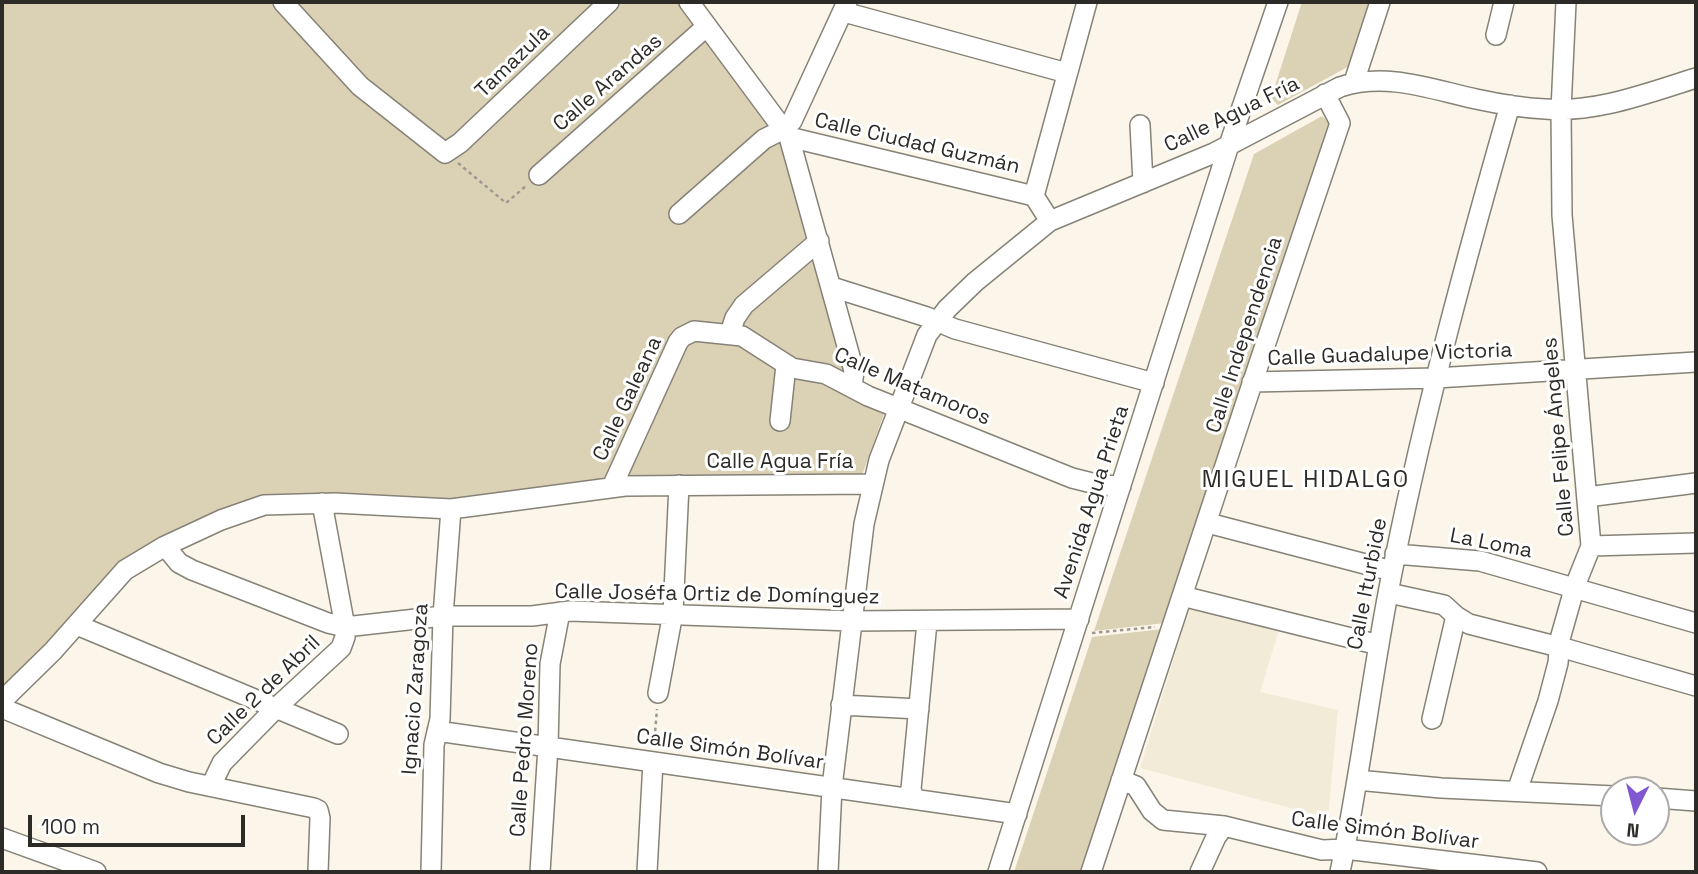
<!DOCTYPE html>
<meta charset="utf-8">
<style>
body{margin:0}
#map{position:relative;width:1698px;height:874px;overflow:hidden;background:#fbf6e9;font-family:"Space Grotesk",sans-serif}
canvas{display:block}
.frame{position:absolute;inset:0;border:4px solid #2d2b27;pointer-events:none}
.north{position:absolute;left:1600px;top:776px;width:70px;height:70px;box-sizing:border-box;background:#fff;border:2px solid #abaaa9;border-radius:50%;rotate:186deg;font-size:19px;font-weight:700;line-height:28px;text-align:center;color:#2d2b27}
.north::after{content:'';display:block;margin:auto;width:24px;height:32px;background:#8258d1;clip-path:polygon(50% 0,100% 100%,50% 72%,0 100%)}
.scale{position:absolute;left:28px;top:815px;width:217px;height:32px;box-sizing:border-box;border:4px solid #2d2b27;border-top:0;padding-left:9px;font-size:21px;line-height:24px;white-space:nowrap;color:#2d2b27;-webkit-text-stroke:5px #fff;paint-order:stroke}
</style>
<div id="map">
<canvas width="1698" height="874"></canvas>
<div class="frame"></div>
<div class="north">N</div>
<div class="scale">100 m</div>
</div>
<script>
const ctx = document.querySelector('canvas').getContext('2d');
ctx.lineJoin = 'round';
function fill(path, color) { ctx.fillStyle = color; ctx.fill(path, 'evenodd'); }
function strokePath(path, color, width, dash) { ctx.strokeStyle = color; ctx.lineWidth = width; ctx.lineCap = dash ? 'butt' : 'round'; ctx.setLineDash(dash || []); ctx.stroke(path); }
function label(font, color, halo, rows, align = 'center') {
  ctx.font = font + ' "Space Grotesk",sans-serif'; ctx.lineWidth = 6; ctx.setLineDash([]); ctx.textBaseline = 'middle'; ctx.strokeStyle = halo; ctx.fillStyle = color; for (const [text, x, y, turn = 0] of rows) {
    ctx.save(); ctx.translate(x, y); ctx.rotate((+turn || 0) * Math.PI / 180); ctx.textAlign = isNaN(turn) ? turn : align; if (halo) ctx.strokeText(text, 0, 0); ctx.fillText(text, 0, 0); ctx.restore();
  }
}
fill(new Path2D(`
 M1189,609L1279,630L1260,692L1338,710L1328,818L1140,768Z`), '#f2ebd7');
fill(new Path2D(`
 M2,2H681L788,139L860,379L889,400L860,481L602,490L469,507H251L169,550L107,597L2,700Z
 M1302,2H1372L1353,64L1278,105L1271,98Z
 M1322,116L1330,124L1165,623L1094,631L1254,154Z
 M1163,629L1083,872H1014L1092,637Z`), '#dbd1b5');
const minor = new Path2D(`
 M283,2L360,86L445,153L460,143L609,2
 M689,2L789,137L854,371L852,387
 M844,12L1067,73
 M1496,35L1504,2
 M1354,82L1380,2
 M1140,125L1143,183
 M789,137L1034,196
 M539,175L707,26
 M679,214L764,139L784,129L792,121L847,2
 M1050,221L1034,196L1087,2
 M832,287L927,317L955,329L1154,383
 M730,333L735,318L744,305L819,241
 M1252,382L1436,378L1696,362
 M780,421L786,365
 M612,487L678,342L682,337L694,331L742,336L792,368L826,374L868,396L1072,478L1100,485L1121,486
 M1587,497L1696,483
 M1208,523L1392,571
 M165,546L179,563L192,570L328,623L345,627L443,616H532L570,611L852,621L1079,619
 M1591,546L1696,543
 M1395,554L1480,561L1696,623
 M1389,593L1444,605L1456,616L1469,624L1567,649L1696,686
 M1182,596L1379,645
 M77,625L338,734
 M658,693L673,613L679,485
 M2,701L53,651L125,570L165,546L221,520L264,505L335,503L451,509L625,486L872,484
 M841,705L919,709
 M2,708L159,773L189,782L314,808L318,810L320,818L318,872
 M1432,719L1456,616
 M437,731L1017,814
 M1121,780L1136,786L1152,811L1163,820L1224,826L1322,850L1345,849L1537,872
 M1357,780L1441,788L1614,796
 M211,786L222,763L277,707L341,648L345,637V627L322,503
 M1517,791L1548,701L1558,663L1560,639L1575,586L1591,546L1562,215L1561,110L1566,2
 M1656,798L1696,801
 M914,799L911,789L927,622
 M2,838L96,872
 M431,872L434,745L440,719L443,616L451,509
 M540,872L548,747L550,664L560,612
 M647,872L653,762
 M828,872L832,787L864,524L879,460L927,335L947,309L975,282L1050,221L1214,153L1340,87C1387,72 1430,89 1476,99C1499,104 1522,108 1545,109C1597,113 1647,93 1696,78
 M998,872L1229,145L1278,2
 M1091,872C1173,622 1255,372 1340,123L1325,94
 M1200,872L1216,837L1224,826
 M1340,872C1362,768 1373,662 1395,558C1426,406 1467,255 1510,105`);
strokePath(minor, '#868277', 22);
strokePath(new Path2D(`
 M458,163L506,203L526,186
 M1092,633L1155,627
 M654,745L657,709`), '#9d9991', 2.5, [3.5, 3.5]);
strokePath(minor, '#fff', 19);
label('21px', '#2d2b27', '#fff', [
 ["Tamazula",513,62,-44],
 ["Calle Arandas",608,83,-41],
 ["Calle Agua Fría",1232,115,-26],
 ["Calle Ciudad Guzmán",917,144,13],
 ["Calle Independencia",1245,335,-72],
 ["Calle Guadalupe Victoria",1390,355,-2],
 ["Calle Matamoros",912,387,23],
 ["Calle Galeana",628,399,-65],
 ["Calle Felipe Ángeles",1559,437,-95],
 ["Calle Agua Fría",780,462],
 ["Avenida Agua Prieta",1092,502,-72],
 ["La Loma",1491,544,11],
 ["Calle Iturbide",1368,584,-79],
 ["Calle Joséfa Ortiz de Domínguez",717,595,1],
 ["Ignacio Zaragoza",416,689,-86],
 ["Calle 2 de Abril",264,691,-44],
 ["Calle Pedro Moreno",525,740,-86],
 ["Calle Simón Bolívar",730,750,8],
 ["Calle Simón Bolívar",1385,831,7]
]);
ctx.letterSpacing = '2px';
label('23px', '#2d2b27', '#fff', [
 ["MIGUEL HIDALGO",1306,481]
]);
ctx.letterSpacing = '0px';
</script>
